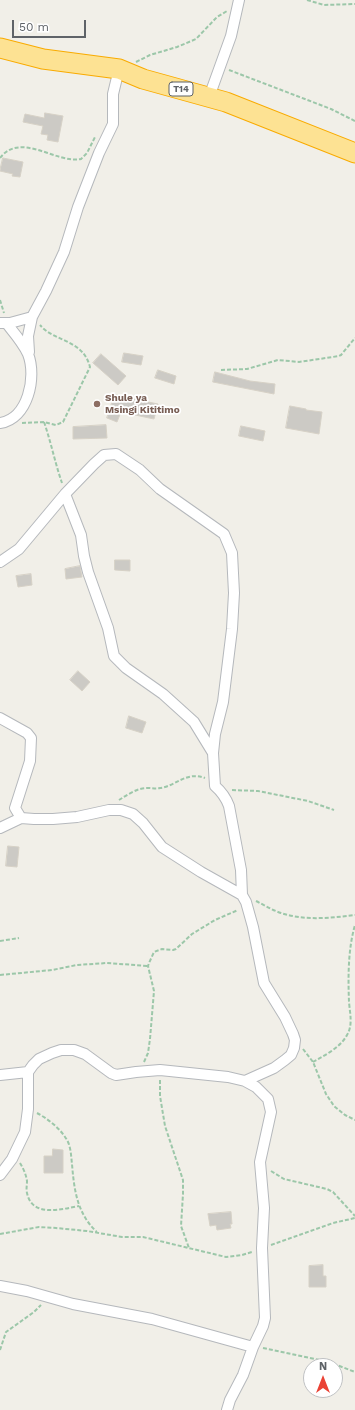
<!DOCTYPE html>
<style>
body{margin:0}
#map{position:relative;width:355px;height:1410px;overflow:hidden;background:#f1efe8;font-family:"Work Sans",sans-serif}
canvas{display:block}
.north{position:absolute;left:303px;top:1358px;width:40px;height:40px;box-sizing:border-box;background:#fff;border:1px solid #bfc1c3;border-radius:50%;rotate:0deg;font-size:11px;font-weight:700;line-height:16px;text-align:center;color:#5f6368}
.north::after{content:'';display:block;margin:auto;width:14px;height:18px;background:#ea4335;clip-path:polygon(50% 0,100% 100%,50% 72%,0 100%)}
.scale{position:absolute;left:12px;top:20px;width:74px;height:18px;box-sizing:border-box;border:2px solid #5f6368;border-top:0;padding-left:5px;font-size:12px;line-height:14px;white-space:nowrap;color:#5f6368;-webkit-text-stroke:3px #fff;paint-order:stroke}
</style>
<div id="map">
<canvas width="355" height="1410"></canvas>
<div class="north">N</div>
<div class="scale">50 m</div>
</div>
<script>
const ctx = document.querySelector('canvas').getContext('2d');
ctx.lineJoin = 'round';
function fill(path, color) { ctx.fillStyle = color; ctx.fill(path, 'evenodd'); }
function strokePath(path, color, width, dash) { ctx.strokeStyle = color; ctx.lineWidth = width; ctx.lineCap = dash ? 'butt' : 'round'; ctx.setLineDash(dash || []); ctx.stroke(path); }
function label(font, color, halo, rows, align = 'center') {
  ctx.font = font + ' "Work Sans",sans-serif'; ctx.lineWidth = 3.5; ctx.setLineDash([]); ctx.textBaseline = 'middle'; ctx.strokeStyle = halo; ctx.fillStyle = color; for (const [text, x, y, turn = 0] of rows) {
    ctx.save(); ctx.translate(x, y); ctx.rotate((+turn || 0) * Math.PI / 180); ctx.textAlign = isNaN(turn) ? turn : align; if (halo) ctx.strokeText(text, 0, 0); ctx.fillText(text, 0, 0); ctx.restore();
  }
}
const building = new Path2D(`
 M45,113L63,116L58,142L47,140L48,135L41,134L43,126L23,122L25,114L44,118Z
 M3,158L23,162L20,177L12,176L13,174L0,171Z
 M124,353L143,356L141,365L122,362Z
 M101,354L126,376L118,385L93,363Z
 M158,370L176,376L174,384L155,378Z
 M215,372L250,381L275,384L274,394L213,382Z
 M115,394L134,400V399L158,404L154,419L121,412L117,422L107,418Z
 M290,406L306,409V410L322,412L319,434L286,428Z
 M106,425L107,438L73,439V427Z
 M241,426L265,431L263,441L239,436Z
 M115,560H130V571L115,570Z
 M80,566L82,577L66,579L65,569Z
 M31,574L32,585L18,587L16,576Z
 M78,671L90,682L82,691L70,680Z
 M129,716L146,722L142,733L126,728Z
 M8,846L19,847L17,867L6,866Z
 M53,1149L63,1150V1173H44V1156H52Z
 M231,1212L232,1224H230L231,1228L217,1230L216,1225L210,1226L208,1214Z
 M323,1265V1276H326V1287H309V1266Z`);
fill(building, '#cccac5');
strokePath(building, '#d6d1c6', 1);
const street = new Path2D(`
 M209,97L231,36L239,0
 M0,323H10L32,317L46,291L64,252L78,207L99,153L113,124V94L119,69
 M29,352L28,336L32,317
 M0,423C28,419 37,377 28,354C23,343 15,334 7,324
 M65,494L81,535L84,556L88,572L108,628L114,656L126,668L163,694L194,722L213,753
 M0,562L19,549L65,494L94,464L104,455L116,454L140,470L160,489L224,534L232,553L234,593L232,629L223,702L215,734L213,753L215,786C222,792 226,798 229,806L241,870L242,895
 M0,718L27,733L31,738L30,761L15,808L21,818
 M0,828L21,818L34,819H53L77,817L109,810H121L133,814L143,823L162,847L201,872L242,895L246,902L253,927L264,983L285,1017L293,1034L295,1040L294,1048L291,1055L285,1060L274,1068L245,1081
 M0,1075L28,1072
 M0,1175L12,1159L25,1132L28,1109V1072L33,1065L39,1059L52,1053L61,1050H74L85,1054L111,1073L116,1075L136,1072L160,1070L228,1077L245,1081L256,1087L268,1099L271,1112L260,1162L264,1208L262,1248L265,1318L263,1326L253,1347L243,1375L230,1400L227,1410
 M0,1286L27,1291L73,1304L152,1319L253,1347`);
const highway = new Path2D(`
 M0,48L43,59L119,69L143,79L226,102L355,153`);
strokePath(street, '#b5b8bc', 12);
strokePath(highway, '#f9ab00', 21);
strokePath(new Path2D(`
 M307,0L324,5L355,4
 M136,62L150,55L177,47L196,39L217,17L227,11
 M229,70L331,109L355,121
 M0,158C21,131 56,164 81,159L87,153L95,137
 M0,300L4,313
 M221,370L247,369L278,360L299,362L339,356L341,355L355,338
 M44,422C51,442 55,463 62,483
 M22,423L44,422L56,425L63,422L90,367C83,339 54,342 40,325
 M232,790L258,791L308,801L334,810
 M119,800C127,795 137,788 147,788C152,788 156,789 160,788C176,786 186,771 205,778
 M256,901C264,905 272,910 281,913C305,921 330,918 355,915
 M0,941L19,938
 M0,975L52,970L77,965L107,963L148,966
 M303,1049L313,1062L326,1094L334,1106L345,1115L355,1120
 M144,1062L148,1053L150,1039L154,991L148,966L149,963L154,952L162,949L173,950L176,949L192,934L215,920L238,910
 M313,1062C325,1055 340,1048 347,1035C353,1025 350,1014 349,1002C348,977 348,949 355,925
 M160,1080V1096L165,1126L183,1180V1194L181,1226L189,1248
 M37,1113C48,1119 60,1128 67,1140C71,1147 71,1156 72,1164C74,1189 77,1214 97,1232
 M20,1163C23,1168 26,1174 27,1181C27,1185 26,1189 27,1193C32,1218 62,1209 79,1206
 M271,1171L284,1179L327,1189L333,1192L355,1216
 M0,1234L39,1227L56,1228L87,1231L122,1237H143L226,1257L242,1255L252,1252
 M271,1245L333,1223L355,1218
 M263,1348L329,1362L355,1372
 M0,1350L6,1332L34,1312L41,1305`), '#9cc7a9', 2, [4, 2]);
strokePath(street, '#fff', 10);
strokePath(highway, '#fde293', 19);
for (const [x, y, r, color] of [
 [97,404,4,"#8d6e63"]
]) { const dot = new Path2D(); dot.arc(x, y, r, 0, 2 * Math.PI); ctx.fillStyle = color; ctx.fill(dot); strokePath(dot, '#fff', 1.5); }
for (const [x, y, w] of [
 [181,89,24]
]) { const box = new Path2D(); box.roundRect(x - w / 2, y - 7, w, 14, 3); ctx.fillStyle = '#fff'; ctx.fill(box); strokePath(box, '#5f6368', 1); }
label('bold 9px', '#5f6368', null, [
 ["T14",181,89]
]);
label('bold 10px', '#785e54', '#fff', [
 ["Shule ya",105,398],
 ["Msingi Kititimo",105,410]
], 'left');
</script>
